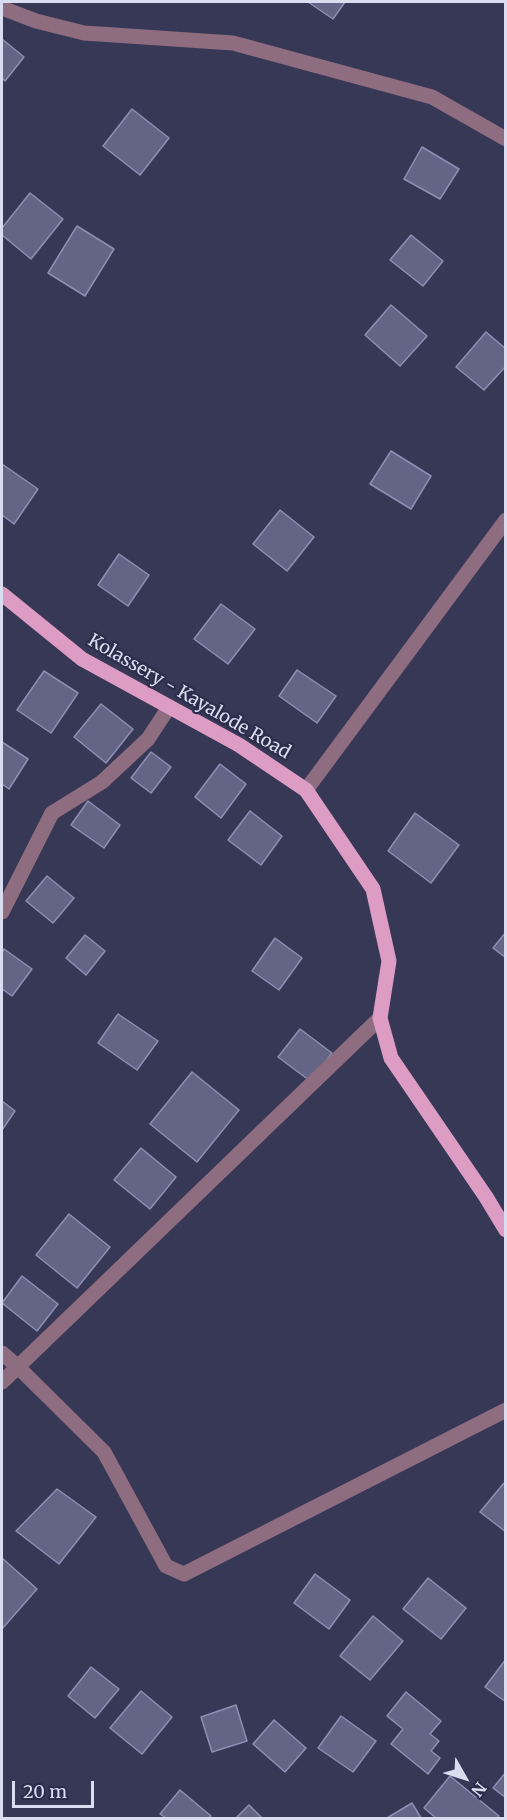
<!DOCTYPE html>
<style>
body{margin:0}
#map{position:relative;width:507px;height:1820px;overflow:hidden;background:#373756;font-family:Merriweather,serif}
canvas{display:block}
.frame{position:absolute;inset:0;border:3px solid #dadcef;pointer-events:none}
.north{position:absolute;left:435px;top:1748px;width:60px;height:60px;-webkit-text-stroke:4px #2d2d4b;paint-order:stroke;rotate:129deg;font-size:16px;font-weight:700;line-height:24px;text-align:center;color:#dadcef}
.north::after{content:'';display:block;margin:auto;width:21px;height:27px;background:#dadcef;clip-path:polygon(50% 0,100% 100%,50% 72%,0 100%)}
.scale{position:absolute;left:12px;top:1781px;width:82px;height:27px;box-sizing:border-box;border:3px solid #dadcef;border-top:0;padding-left:8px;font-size:18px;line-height:21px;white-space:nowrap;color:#dadcef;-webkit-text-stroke:4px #2d2d4b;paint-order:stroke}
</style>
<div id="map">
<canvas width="507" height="1820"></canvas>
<div class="frame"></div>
<div class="north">N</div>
<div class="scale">20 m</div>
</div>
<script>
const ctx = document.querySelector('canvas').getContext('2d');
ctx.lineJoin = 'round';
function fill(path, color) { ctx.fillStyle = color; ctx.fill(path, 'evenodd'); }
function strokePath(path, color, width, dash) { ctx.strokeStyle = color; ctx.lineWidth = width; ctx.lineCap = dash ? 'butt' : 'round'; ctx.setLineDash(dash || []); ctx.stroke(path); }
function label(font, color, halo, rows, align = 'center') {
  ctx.font = font + ' Merriweather,serif'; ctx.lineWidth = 4.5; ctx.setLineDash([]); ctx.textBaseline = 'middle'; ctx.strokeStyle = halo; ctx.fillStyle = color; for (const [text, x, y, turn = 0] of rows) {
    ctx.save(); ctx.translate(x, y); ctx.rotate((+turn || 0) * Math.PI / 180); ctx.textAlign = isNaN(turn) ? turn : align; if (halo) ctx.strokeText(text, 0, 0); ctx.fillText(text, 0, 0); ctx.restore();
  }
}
const building = new Path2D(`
 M308,2H345L333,19Z
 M2,39L24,57L5,81L2,78Z
 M132,109L169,138L140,175L103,146Z
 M422,147L459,169L440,199L404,179Z
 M30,193L63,219L31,259L2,235V228Z
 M77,226L114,249L85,296L48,273Z
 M411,235L443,261L423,286L390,260Z
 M391,305L427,336L400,366L365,335Z
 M486,332L506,349V366L484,390L456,367Z
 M391,451L431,476L411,509L370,484Z
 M2,464L38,489L14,524L2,515Z
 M280,510L314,537L287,571L253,544Z
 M119,554L149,575L128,606L98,585Z
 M221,604L255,629L228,664L194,639Z
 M297,670L336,696L317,723L279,696Z
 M44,671L78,693L51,733L17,710Z
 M101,704L133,729L106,763L74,737Z
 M2,742L28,759L9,789L2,784Z
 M151,752L171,767L151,793L131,778Z
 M220,764L246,784L221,818L195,797Z
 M88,801L120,825L104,848L71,825Z
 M250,811L282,836L261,865L228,840Z
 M415,813L459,845L431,883L388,851Z
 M47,876L74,898L53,923L26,901Z
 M506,932V958L493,948Z
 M85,935L105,951L86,975L66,958Z
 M275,938L302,958L279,990L252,971Z
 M4,949L32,969L12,996L2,989V953Z
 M118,1014L158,1041L137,1070L98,1043Z
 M300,1029L332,1053L310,1081L278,1057Z
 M192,1072L239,1110L197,1162L150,1124Z
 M2,1101L15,1111L2,1130Z
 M141,1148L176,1177L150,1209L114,1180Z
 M69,1214L110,1247L77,1288L36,1255Z
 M22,1276L58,1304L37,1331L2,1303Z
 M504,1483L506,1484V1532L480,1512Z
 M57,1489L96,1517L59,1564L16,1531Z
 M2,1558L37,1589L2,1629Z
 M315,1574L350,1600L329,1629L294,1603Z
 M428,1578L466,1608L441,1639L403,1609Z
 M373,1616L403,1641L370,1680L340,1656Z
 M506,1659V1702L485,1687Z
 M91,1667L119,1689L95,1718L68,1696Z
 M141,1691L172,1717L142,1754L110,1728Z
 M406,1692L441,1721L430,1734L439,1741L431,1751L440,1758L428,1774L391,1744L403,1729L387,1716Z
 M236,1705L247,1741L212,1752L201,1717Z
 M341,1716L376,1741L353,1772L318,1748Z
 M274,1720L306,1748L285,1772L253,1744Z
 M506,1772V1798L493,1788Z
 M450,1776L499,1816L497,1818H436L424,1808Z
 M180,1790L211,1816L208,1818H166L160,1814Z
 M412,1803L421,1818H387Z
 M249,1805L262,1818H236Z`);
fill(building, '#636486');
strokePath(building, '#8d8fb3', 1.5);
strokePath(new Path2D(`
 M2,8L36,21L84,33L233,43L432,97L506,139
 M306,790L506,520
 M2,912L52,813L102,782L148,739L169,707
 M2,1353L17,1366L104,1452L166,1566L184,1574L506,1410
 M2,1382L380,1018`), '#8d6d7f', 15);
strokePath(new Path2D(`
 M2,594L82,659L239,745L306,790L373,889L389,961L380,1018L391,1058L486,1197L506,1230`), '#dd9cc3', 15);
label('18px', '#dadcef', '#2d2d4b', [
 ["Kolassery - Kayalode Road",189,697,30]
]);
</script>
